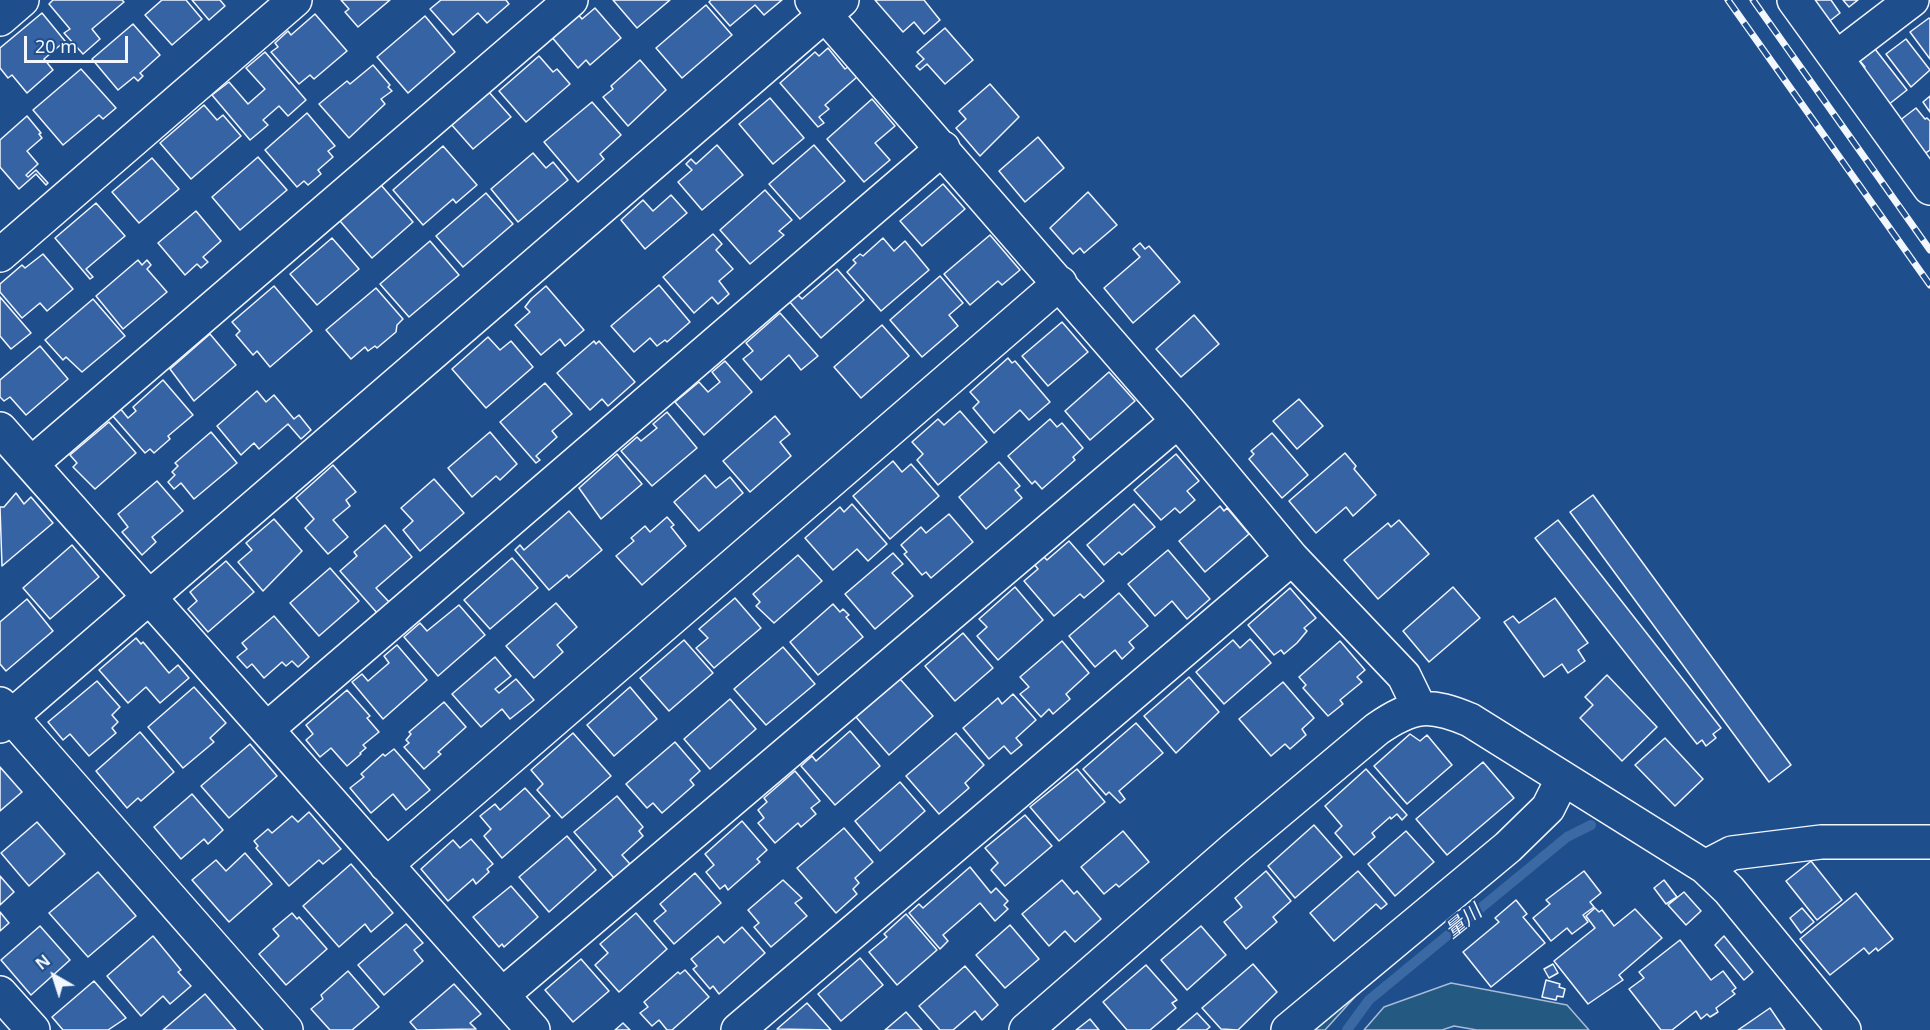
<!DOCTYPE html>
<meta charset="utf-8">
<style>
body{margin:0}
#map{position:relative;width:1930px;height:1030px;overflow:hidden;background:#1f4e8c;font-family:"Noto Sans",sans-serif}
canvas{display:block}
.north{position:absolute;left:24px;top:946px;width:60px;height:60px;-webkit-text-stroke:4px #1f4e8c;paint-order:stroke;rotate:321deg;font-size:16px;font-weight:700;line-height:24px;text-align:center;color:#f2f6ff}
.north::after{content:'';display:block;margin:auto;width:21px;height:27px;background:#f2f6ff;clip-path:polygon(50% 0,100% 100%,50% 72%,0 100%)}
.scale{position:absolute;left:24px;top:36px;width:104px;height:27px;box-sizing:border-box;border:3px solid #f2f6ff;border-top:0;padding-left:8px;font-size:18px;line-height:21px;white-space:nowrap;color:#f2f6ff;-webkit-text-stroke:4px #1f4e8c;paint-order:stroke}
</style>
<div id="map">
<canvas width="1930" height="1030"></canvas>
<div class="north">N</div>
<div class="scale">20 m</div>
</div>
<script>
const ctx = document.querySelector('canvas').getContext('2d');
ctx.lineJoin = 'round';
function fill(path, color) { ctx.fillStyle = color; ctx.fill(path, 'evenodd'); }
function strokePath(path, color, width, dash) { ctx.strokeStyle = color; ctx.lineWidth = width; ctx.lineCap = dash ? 'butt' : 'round'; ctx.setLineDash(dash || []); ctx.stroke(path); }
function label(font, color, halo, rows, align = 'center') {
  ctx.font = font + ' "Noto Sans","Noto Sans JP",sans-serif'; ctx.lineWidth = 4.5; ctx.setLineDash([]); ctx.textBaseline = 'middle'; ctx.strokeStyle = halo; ctx.fillStyle = color; for (const [text, x, y, turn = 0] of rows) {
    ctx.save(); ctx.translate(x, y); ctx.rotate((+turn || 0) * Math.PI / 180); ctx.textAlign = isNaN(turn) ? turn : align; if (halo) ctx.strokeText(text, 0, 0); ctx.fillText(text, 0, 0); ctx.restore();
  }
}
const green = new Path2D(`
 M1381,968L1325,1030H1308Z
 M1451,983L1567,1005L1589,1030H1477L1454,1026L1442,1030H1364L1384,1007Z`);
fill(green, '#245a82');
strokePath(green, '#a8bbd7', 1.5);
strokePath(new Path2D(`
 M1347,1030L1369,1000L1567,837L1591,825`), '#3b69a3', 10);
const building = new Path2D(`
 M53,0H122L124,2L92,29L100,39L83,54L64,33L70,29L49,4Z
 M162,0H186L202,19L172,45L145,15Z
 M192,0H220L225,6L209,20Z
 M341,0H390L358,27L345,12L349,9Z
 M441,0H506L509,4L487,23L478,13L453,35L430,9Z
 M613,0H670L637,28Z
 M711,0H782L764,15L755,5L730,26L709,2Z
 M875,0H924L940,20L924,34L914,22L903,32Z
 M1800,0H1831L1840,13L1822,27Z
 M1843,0H1858L1849,7Z
 M706,5L732,35L682,78L656,48Z
 M595,8L621,38L590,65L586,60L578,68L550,35L576,12L582,19Z
 M42,13L65,41L44,59L53,70L27,93L12,75L8,78L0,68V48Z
 M315,14L347,51L314,79L310,75L299,84L271,52L278,47L275,43L288,31L291,35Z
 M425,16L455,52L408,93L377,57Z
 M1929,18L1930,19V59L1910,32Z
 M133,24L160,55L140,73L143,76L138,81L134,77L118,90L92,59Z
 M945,28L973,60L945,84L927,64L920,70L916,66L924,59L917,52Z
 M1906,39L1930,70L1911,87L1886,54Z
 M828,48L845,69L848,67L857,77L825,105L829,109L819,117L824,123L818,127L780,83L815,52L819,56Z
 M1875,49L1907,90L1888,105L1861,70L1865,67L1860,61Z
 M265,52L306,100L288,116L279,106L263,120L268,125L250,140L212,95L229,82L248,104L265,89L246,68Z
 M539,56L553,72L557,69L570,84L526,122L499,91Z
 M640,60L666,90L628,126L603,97L613,89L611,86Z
 M373,65L390,85L388,87L392,91L381,99L385,104L349,138L319,104L347,81L350,84Z
 M81,69L116,108L103,119L99,115L63,145L33,110Z
 M990,84L1019,117L980,156L956,128L966,119L959,111Z
 M488,91L511,117L473,149L450,123Z
 M1930,96V112L1923,102Z
 M770,98L804,138L773,164L739,124Z
 M872,99L895,126L875,143L890,160L864,182L827,139Z
 M592,102L621,135L600,154L604,159L578,182L544,142Z
 M204,105L217,120L223,115L241,136L191,179L160,143Z
 M1916,108L1925,119L1927,118L1930,121V150L1924,154L1899,121Z
 M307,113L335,146L328,151L333,157L318,170L321,174L308,185L304,181L297,187L265,150Z
 M27,116L41,133L39,134L42,138L27,151L38,164L26,175L28,177L36,170L48,183L46,185L36,174L19,189L0,167V140Z
 M1038,137L1064,168L1025,202L999,171Z
 M717,145L743,175L702,210L678,182L692,170L686,164L691,159L696,164Z
 M814,145L845,181L800,219L769,184Z
 M443,146L477,185L456,203L453,199L423,225L393,190Z
 M533,153L546,168L553,162L568,180L518,222L491,189Z
 M258,157L287,190L240,230L212,197Z
 M152,158L179,189L139,223L112,192Z
 M943,184L965,209L922,246L900,221Z
 M381,185L413,222L372,258L340,221Z
 M765,190L792,220L779,231L784,235L750,264L720,230Z
 M1088,192L1117,225L1084,253L1080,248L1073,254L1050,228Z
 M486,193L513,224L463,267L436,236Z
 M671,195L687,213L645,249L621,220L643,200L653,211Z
 M96,203L125,236L86,269L93,277L90,279L55,238Z
 M196,211L221,241L203,257L208,262L201,268L197,264L185,275L158,243Z
 M713,234L722,244L716,250L733,269L719,281L729,294L718,304L712,297L694,313L663,277Z
 M990,235L1020,270L1002,285L998,281L970,305L944,274Z
 M332,238L359,269L317,305L290,274Z
 M883,238L894,251L905,241L929,270L881,311L847,272L856,263L853,260L860,254L863,256Z
 M430,241L459,275L409,317L380,284Z
 M1140,243L1145,249L1149,246L1180,282L1133,323L1104,288L1140,257L1133,249Z
 M43,254L73,289L47,311L40,303L22,318L0,292V284L22,265L25,268Z
 M138,260L142,265L147,260L151,265L147,269L167,292L123,329L96,296Z
 M837,269L864,300L821,338L789,301L797,294L802,299Z
 M940,276L963,303L949,315L958,326L922,357L890,320Z
 M659,285L690,322L667,342L665,340L657,346L650,338L634,352L611,326Z
 M274,286L312,331L270,367L257,351L253,355L236,335L240,331L232,322Z
 M546,286L584,330L565,346L560,339L541,355L515,325L530,312L525,307L531,299Z
 M376,288L403,319L397,325L396,332L377,348L375,346L368,351L365,347L351,359L326,330Z
 M0,297L31,333L11,349L0,336Z
 M93,299L125,336L82,372L66,357L63,360L45,340Z
 M780,313L818,356L801,370L789,355L761,380L743,359L753,351L746,343Z
 M1194,315L1219,344L1181,377L1156,349Z
 M1062,322L1088,352L1048,386L1022,356Z
 M882,325L909,356L861,398L834,367Z
 M210,334L236,365L194,401L170,369Z
 M488,337L500,350L511,341L533,367L486,408L452,369Z
 M594,341L596,344L599,341L635,382L608,406L602,399L590,410L557,373Z
 M40,346L68,379L26,415L10,397L4,401L0,397V380Z
 M1008,358L1012,363L1015,361L1050,402L1029,420L1020,410L994,433L973,408L979,402L970,392Z
 M725,361L752,392L704,435L675,402L699,382L708,392L720,382L712,372Z
 M1109,372L1135,401L1090,440L1065,411Z
 M163,380L193,415L168,436L170,439L154,453L150,449L145,453L111,414L119,407L128,418L136,411L133,407Z
 M545,383L572,414L552,431L557,437L536,456L540,460L536,463L500,422Z
 M257,391L266,402L274,395L294,419L299,415L311,430L301,439L288,424L259,449L254,443L241,455L217,426Z
 M1299,399L1323,426L1297,449L1273,421Z
 M960,411L987,442L938,485L917,460L923,454L912,442L938,419L944,425Z
 M667,412L697,448L652,486L621,451L637,437L641,441L657,428L653,424Z
 M775,416L790,434L780,442L791,456L750,492L723,461Z
 M1050,419L1057,427L1062,423L1083,448L1073,457L1075,460L1042,489L1035,481L1032,484L1008,456Z
 M109,422L136,453L95,489L73,467L77,463L70,455Z
 M211,432L237,463L194,499L181,483L174,489L168,482L175,475L172,472L178,466L175,463Z
 M490,432L517,464L500,480L496,476L472,497L448,468Z
 M1272,433L1308,475L1282,498L1249,459L1254,454L1251,451Z
 M1345,453L1356,466L1354,469L1376,495L1353,516L1346,507L1316,533L1289,501Z
 M617,454L642,484L601,519L579,488Z
 M1176,454L1199,481L1187,491L1195,500L1180,513L1175,508L1161,520L1134,490Z
 M893,461L902,472L911,464L939,496L890,539L853,496Z
 M999,462L1020,486L1015,490L1022,498L986,529L959,497Z
 M333,465L356,492L346,500L350,506L333,520L348,537L328,554L305,528L314,519L296,498Z
 M705,475L716,488L730,477L743,493L699,531L674,502Z
 M434,479L464,513L420,551L403,530L413,521L401,508Z
 M157,481L183,511L152,537L156,542L142,555L122,532L128,527L118,514Z
 M16,493L24,504L31,497L53,523L2,566L0,507H4Z
 M1593,495L1791,765L1769,782L1570,512Z
 M852,504L887,544L868,561L857,549L833,570L805,538L840,507L844,512Z
 M1134,504L1155,527L1122,555L1119,552L1104,565L1087,545Z
 M1220,506L1224,511L1227,508L1249,534L1205,572L1179,541Z
 M569,511L602,550L569,578L567,575L549,590L515,550L520,545L524,550Z
 M949,514L973,542L931,578L926,572L922,575L904,554L907,552L901,545L921,527L926,533Z
 M667,517L674,525L671,527L686,546L642,585L616,556L634,541L631,538L645,526L650,532Z
 M274,519L302,551L263,591L238,562L252,550L246,543Z
 M1399,520L1429,554L1378,599L1344,560L1388,523L1391,527Z
 M1558,520L1721,728L1713,734L1716,738L1706,746L1702,740L1697,744L1535,538Z
 M385,525L412,557L376,588L390,603L378,614L340,571L357,556L354,552Z
 M1069,541L1104,581L1084,598L1080,594L1054,616L1024,581L1038,569L1034,564L1043,556L1047,560Z
 M72,545L99,577L50,619L23,588Z
 M1168,550L1210,599L1187,619L1172,601L1155,616L1128,584Z
 M893,553L903,564L892,573L913,596L875,629L845,594Z
 M798,555L822,581L774,623L756,606L760,602L753,594Z
 M512,558L538,588L490,629L464,600Z
 M226,561L254,592L208,632L188,609L197,601L190,592Z
 M330,568L359,601L319,636L290,603Z
 M1015,587L1043,620L998,660L977,636L987,627L979,619Z
 M1453,587L1480,618L1429,662L1403,631Z
 M1290,588L1316,618L1304,628L1307,631L1297,643L1284,654L1281,650L1274,655L1248,625Z
 M1119,593L1148,626L1129,642L1134,648L1122,659L1115,650L1095,667L1069,636Z
 M735,598L761,628L714,668L696,648L708,638L699,629Z
 M1555,598L1588,643L1578,650L1585,661L1568,673L1562,664L1544,677L1504,622L1513,616L1519,623Z
 M27,599L53,631L6,671L0,664V622Z
 M556,603L577,627L557,645L563,652L534,678L506,646Z
 M833,604L840,612L843,609L849,615L846,617L863,637L818,675L790,642Z
 M459,605L485,635L438,676L404,637L420,623L427,631Z
 M274,616L309,657L298,667L292,661L286,666L282,662L264,678L252,664L247,668L237,657L247,649L242,643Z
 M963,633L993,668L955,701L925,666Z
 M136,638L141,644L143,642L169,673L178,665L189,678L160,703L146,687L128,703L99,670Z
 M1250,639L1271,663L1224,704L1196,672L1233,640L1240,648Z
 M684,640L713,673L669,711L640,678Z
 M1062,641L1089,673L1066,694L1070,699L1053,714L1049,709L1041,717L1020,694L1029,687L1020,677Z
 M1340,641L1365,670L1357,677L1362,682L1340,700L1343,704L1328,716L1303,688L1306,685L1299,677Z
 M397,645L427,680L383,719L352,682L362,674L368,681L389,663L384,656Z
 M783,647L815,684L766,725L734,689Z
 M495,657L511,676L495,689L499,693L516,679L534,700L510,719L502,709L481,727L452,694Z
 M1607,675L1657,727L1622,761L1580,718L1593,705L1585,697Z
 M1189,677L1219,712L1176,753L1144,716Z
 M900,679L933,716L889,755L856,717Z
 M97,681L120,707L112,715L118,722L112,728L116,733L89,756L70,734L63,740L48,722Z
 M1283,682L1314,718L1302,729L1306,735L1290,749L1285,744L1271,756L1239,719Z
 M194,687L226,723L210,738L214,742L183,768L148,727Z
 M630,687L657,719L614,756L587,725Z
 M347,690L370,716L367,718L379,732L363,745L366,748L360,753L361,754L347,766L331,748L320,757L306,740L313,734L306,725Z
 M1013,694L1036,720L1016,738L1022,745L1011,754L1004,746L989,759L963,728L998,698L1002,704Z
 M730,699L756,729L710,769L684,739Z
 M444,702L466,727L438,752L441,754L424,769L404,747L409,743L406,740L411,734L409,732Z
 M1136,723L1163,753L1119,791L1125,799L1120,803L1109,792L1106,795L1083,769Z
 M850,731L880,766L835,805L801,766L812,756L816,761Z
 M140,732L174,772L141,801L138,798L127,808L96,771Z
 M573,733L611,776L562,818L537,790L543,784L531,770Z
 M956,733L984,765L965,783L969,788L939,814L906,776Z
 M1410,734L1420,741L1427,735L1452,765L1407,804L1374,766Z
 M1665,738L1703,779L1675,806L1635,765Z
 M675,742L700,771L690,780L694,785L662,813L653,803L647,808L626,784Z
 M250,744L277,776L229,818L201,786Z
 M394,749L430,790L406,810L393,794L371,813L350,788L364,777L361,774L383,754L385,756Z
 M1483,762L1514,798L1447,855L1416,819Z
 M0,767L22,792L0,811Z
 M1077,769L1105,802L1059,841L1030,807Z
 M1366,769L1407,815L1402,820L1397,814L1391,819L1390,817L1372,833L1375,837L1354,855L1335,833L1342,826L1325,806Z
 M795,771L820,801L811,808L816,814L801,827L798,823L775,843L758,823L764,818L758,810L767,802L764,798Z
 M900,782L925,811L880,851L855,821Z
 M525,788L550,816L502,858L484,836L491,829L480,816L495,804L500,810Z
 M192,794L223,830L208,844L204,839L181,859L154,827Z
 M617,796L643,827L639,831L643,836L622,855L630,864L614,878L574,832Z
 M309,812L341,849L323,864L319,860L289,886L256,848L258,846L254,841L268,829L272,833L292,816L298,822Z
 M1025,815L1052,846L1005,886L991,870L998,863L985,848Z
 M742,821L767,850L757,859L760,862L728,890L725,885L720,889L706,872L714,865L705,854Z
 M37,822L65,854L29,886L1,853Z
 M1314,825L1342,857L1295,898L1268,866Z
 M844,828L873,862L855,878L859,883L853,889L857,894L836,913L797,868Z
 M1123,831L1149,862L1119,887L1116,884L1104,894L1081,867Z
 M1406,831L1434,862L1395,896L1368,864Z
 M567,836L596,870L549,912L519,877Z
 M471,839L493,864L487,869L489,872L476,884L473,879L448,901L421,869L453,840L460,848Z
 M245,853L272,884L229,922L192,880L216,860L226,871Z
 M1811,861L1842,900L1817,920L1786,881Z
 M351,864L393,913L371,932L365,924L339,947L303,906Z
 M970,867L991,893L996,888L1008,901L1004,905L1008,909L995,921L980,903L943,935L948,941L940,949L909,913L919,904L923,908Z
 M1266,871L1291,901L1273,917L1277,922L1246,949L1224,922L1242,907L1235,898Z
 M1358,871L1387,904L1381,909L1376,904L1334,941L1310,913Z
 M1584,871L1601,893L1590,902L1594,907L1583,915L1588,922L1572,934L1567,928L1551,941L1533,918L1550,904L1546,900Z
 M98,872L136,916L88,957L49,913Z
 M695,873L721,903L674,944L654,921L666,911L660,904Z
 M0,876L14,892L0,905Z
 M783,880L802,898L795,903L807,916L771,947L754,927L759,923L748,910Z
 M1062,880L1074,894L1077,891L1101,919L1075,942L1065,931L1049,946L1022,914Z
 M1664,880L1677,897L1666,904L1654,888Z
 M511,886L538,917L504,947L502,944L499,947L473,917Z
 M1684,892L1701,911L1686,925L1668,905Z
 M1856,893L1893,939L1878,951L1876,948L1869,954L1864,948L1830,975L1800,939Z
 M1516,900L1527,914L1523,917L1545,943L1491,987L1463,952L1499,922L1495,918Z
 M1595,908L1599,912L1602,910L1614,926L1635,909L1662,938L1619,975L1623,980L1588,1004L1554,961L1595,928L1586,916Z
 M1802,908L1814,922L1801,933L1790,918Z
 M0,912L9,923L0,931Z
 M292,913L297,919L299,917L327,949L286,985L259,954L279,936L273,929Z
 M636,913L667,949L619,992L595,965L608,953L600,944Z
 M906,914L937,950L897,985L869,952L887,937L884,934Z
 M406,924L423,943L414,950L423,961L384,995L358,965Z
 M1010,925L1039,959L1005,988L976,955Z
 M40,926L70,960L31,995L1,960Z
 M1201,926L1226,955L1187,990L1161,960Z
 M742,927L765,953L719,994L713,986L710,989L693,969L697,966L691,959L718,936L724,943Z
 M153,936L181,970L178,972L191,986L170,1004L163,996L141,1016L107,976Z
 M1724,936L1753,972L1744,980L1715,945Z
 M1680,940L1711,980L1723,971L1736,988L1732,991L1735,994L1716,1008L1718,1012L1710,1017L1707,1014L1701,1019L1696,1011L1672,1030H1661L1629,989L1644,978L1639,972Z
 M860,958L883,985L841,1021L818,994Z
 M581,959L609,991L573,1022L545,990Z
 M1253,964L1277,992L1238,1030L1221,1029L1202,1008Z
 M1553,964L1558,973L1549,978L1544,969Z
 M1146,965L1177,1000L1172,1003L1176,1008L1150,1030H1127L1103,1002Z
 M965,966L998,1005L982,1020L975,1011L953,1030H940L919,1006Z
 M685,970L709,997L672,1030H667L659,1020L652,1026L640,1013L648,1007L644,1002L678,972L680,974Z
 M348,971L379,1007L352,1030H330L311,1009L323,999L321,995Z
 M1546,980L1560,984L1559,987L1565,989L1563,997L1557,996L1556,1000L1542,997Z
 M94,981L126,1018L108,1030H63L52,1017Z
 M454,984L481,1014L470,1023L476,1029L417,1030L410,1022Z
 M205,994L236,1030H163Z
 M807,1003L831,1030L777,1029Z
 M1770,1008L1785,1030H1738Z
 M906,1012L922,1030H885Z
 M1197,1013L1210,1027L1206,1030H1177Z
 M1090,1019L1099,1030H1076Z
 M623,1023L630,1030H615Z`);
fill(building, '#3563a3');
strokePath(building, '#f2f6ff', 1.5);
const minor = new Path2D(`
 M812,0L1178,421L1292,558L1404,676L1420,709
 M1794,0L1930,188
 M0,19L22,0
 M1836,58L1912,0
 M0,255L295,0
 M0,429L533,1030
 M31,464L571,0
 M0,704L286,1030
 M0,726L842,0
 M267,729L943,148
 M386,865L1060,283
 M1705,867L1732,853L1821,842H1930
 M0,993L33,1030
 M502,995L1178,421
 M738,1030L1292,558
 M1026,1030L1235,848L1377,729C1413,704 1430,703 1470,720L1705,867L1729,890L1844,1030
 M1288,1030L1508,847L1548,808L1563,778`);
strokePath(minor, '#f2f6ff', 36);
strokePath(minor, '#1f4e8c', 33);
const rail = new Path2D(`
 M1728,0L1930,285
 M1753,0L1930,250`);
strokePath(rail, '#f2f6ff', 7);
strokePath(rail, '#1f4e8c', 4.5, [14]);
label('italic 20px', '#f2f6ff', '#1f4e8c', [
 ["量川",1464,922,-39]
]);
</script>
